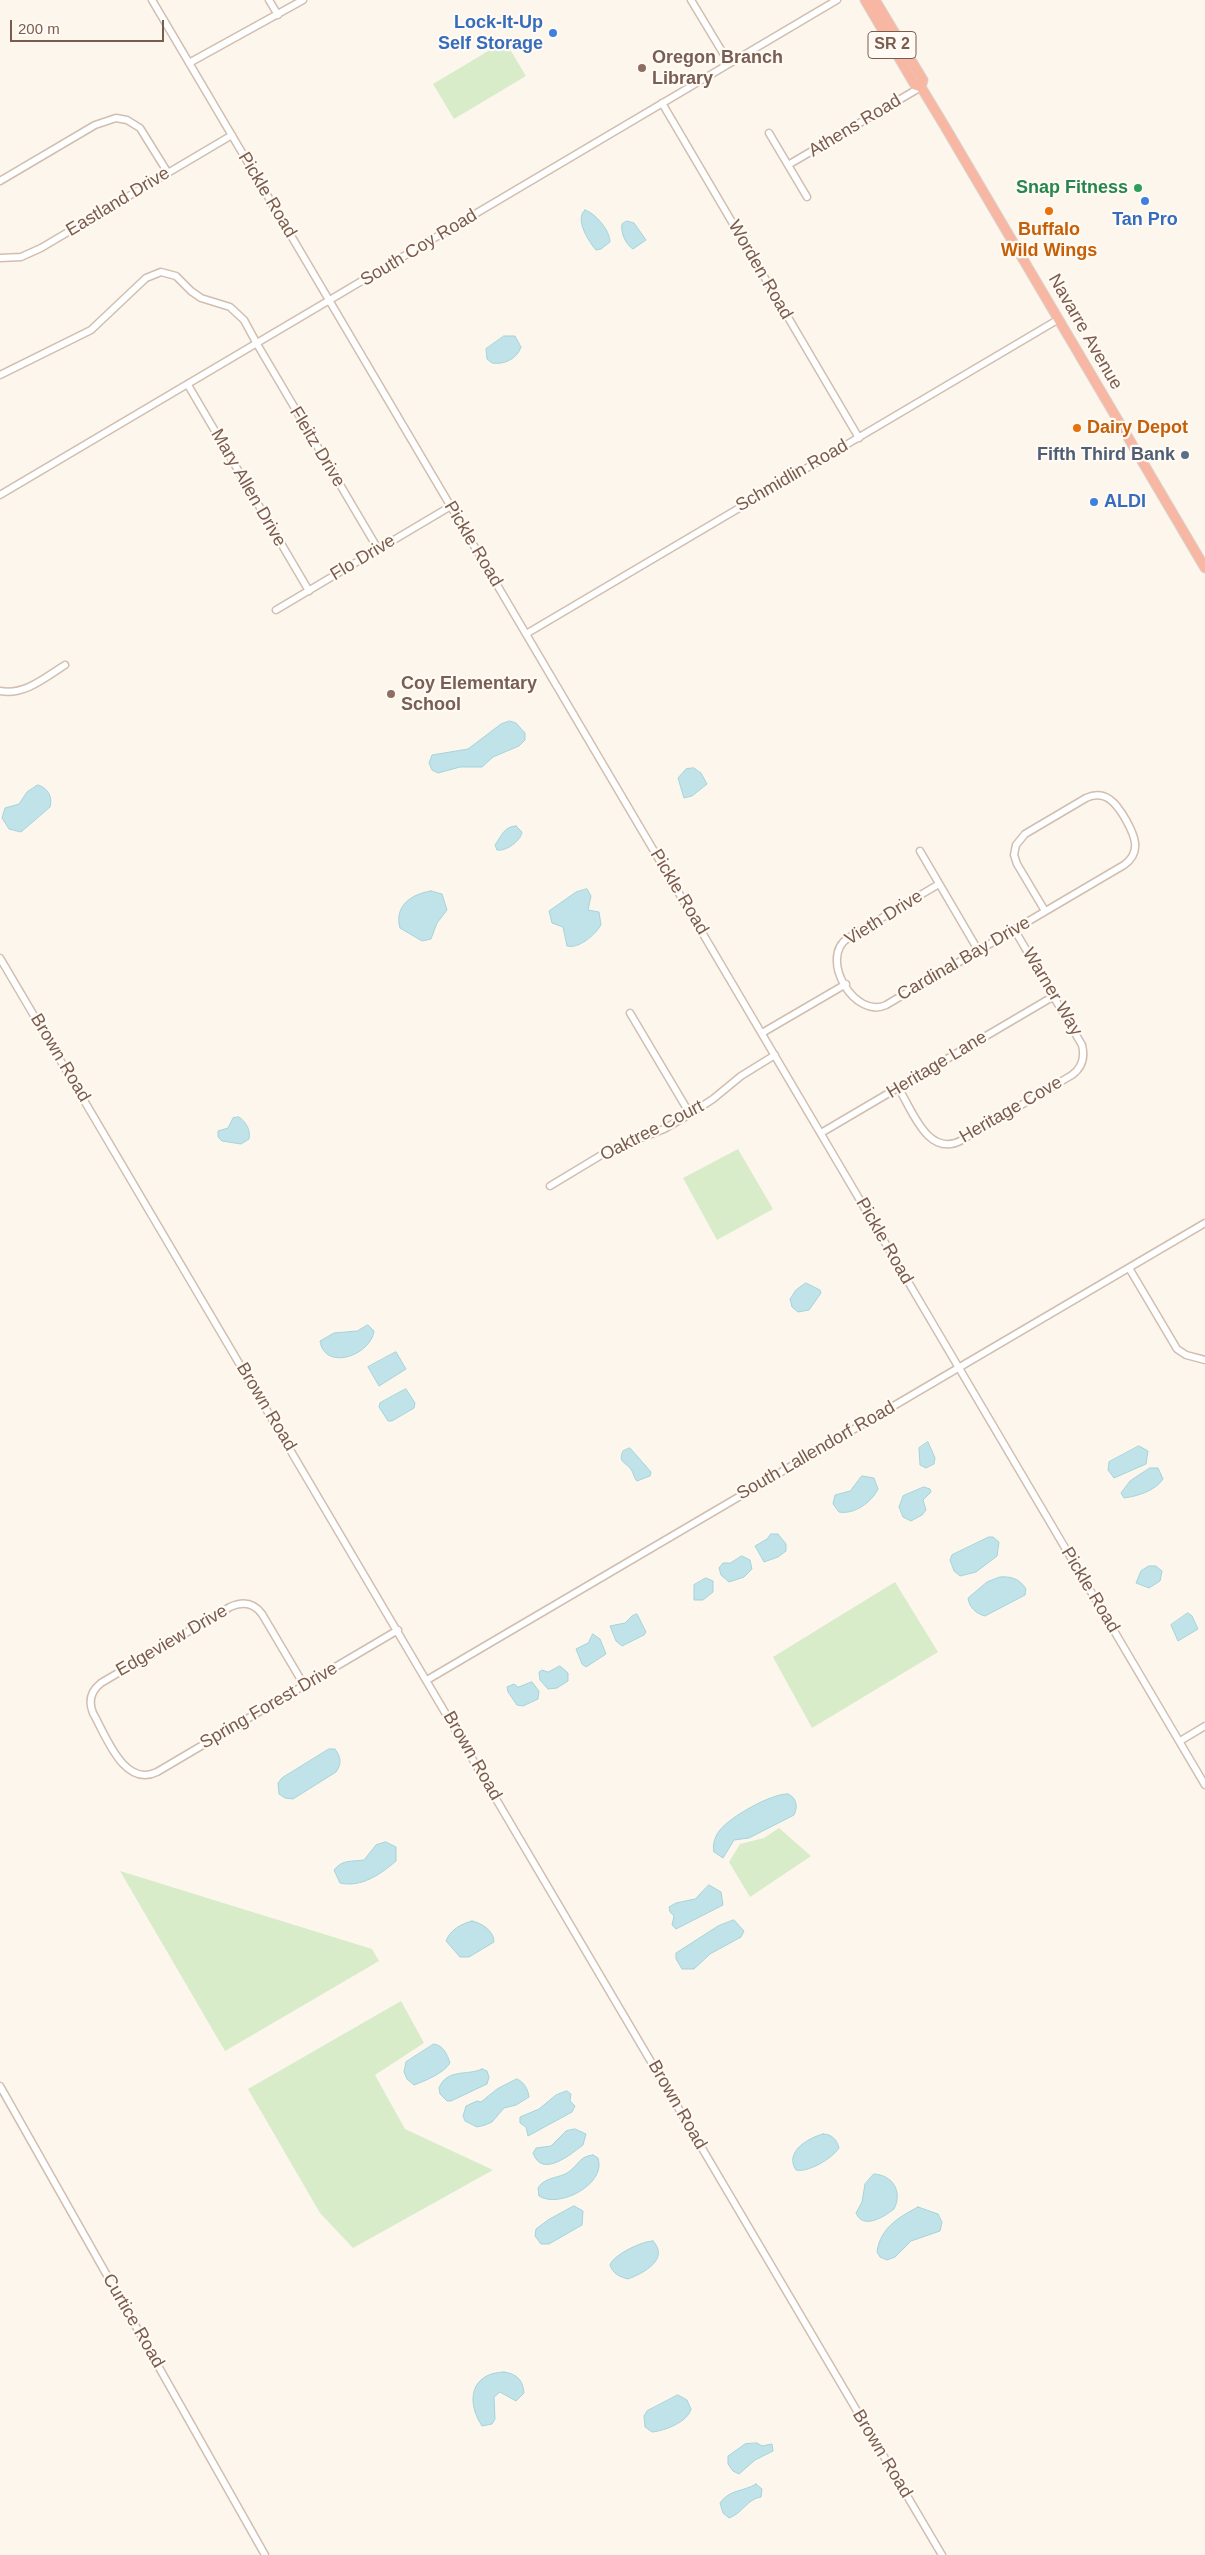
<!DOCTYPE html>
<style>
body{margin:0}
#map{position:relative;width:1205px;height:2555px;overflow:hidden;background:#fdf6ec;font-family:Arial,sans-serif}
canvas{display:block}
.scale{position:absolute;left:10px;top:20px;width:154px;height:22px;box-sizing:border-box;border:2px solid #7a5c4d;border-top:0;padding-left:6px;font-size:15px;line-height:18px;white-space:nowrap;color:#7a5c4d;-webkit-text-stroke:4px #fffaf3;paint-order:stroke}
</style>
<div id="map">
<canvas width="1205" height="2555"></canvas>
<div class="scale">200 m</div>
</div>
<script>
const ctx = document.querySelector('canvas').getContext('2d');
ctx.lineJoin = 'round';
function fill(path, color) { ctx.fillStyle = color; ctx.fill(path, 'evenodd'); }
function strokePath(path, color, width, dash) { ctx.strokeStyle = color; ctx.lineWidth = width; ctx.lineCap = dash ? 'butt' : 'round'; ctx.setLineDash(dash || []); ctx.stroke(path); }
function label(font, color, halo, rows, align = 'center') {
  ctx.font = font + ' Arial,sans-serif'; ctx.lineWidth = 4.5; ctx.setLineDash([]); ctx.textBaseline = 'middle'; ctx.strokeStyle = halo; ctx.fillStyle = color; for (const [text, x, y, turn = 0] of rows) {
    ctx.save(); ctx.translate(x, y); ctx.rotate((+turn || 0) * Math.PI / 180); ctx.textAlign = isNaN(turn) ? turn : align; if (halo) ctx.strokeText(text, 0, 0); ctx.fillText(text, 0, 0); ctx.restore();
  }
}
fill(new Path2D(`
 M505,41L526,76L454,119L433,84Z
 M738,1149L773,1209L717,1240L683,1178Z
 M895,1582L938,1652L812,1728L773,1657Z
 M779,1828L811,1856L750,1897L729,1862L740,1844L764,1838Z
 M120,1871L372,1949L379,1961L225,2051Z
 M401,2001L424,2043L375,2075L405,2129L493,2170L353,2248L320,2213L248,2089Z`), '#d8ecc9');
const water = new Path2D(`
 M585,210C595,213 610,230 610,242L601,249L596,250C589,242 574,219 585,210Z
 M627,221L634,223L646,240L633,249C626,245 620,232 622,224Z
 M504,336H515L521,347C517,359 504,365 492,363L487,359L486,349Z
 M510,721L516,723L525,733V740L519,746L493,757L482,767H460L438,773L432,770L429,763L432,755L468,749L501,724Z
 M694,768L701,773L707,784L692,796L684,798L678,778L686,769Z
 M38,785C48,788 53,797 50,807L21,832L9,829L2,818L5,808L19,804L27,792Z
 M516,826L522,832C521,841 505,852 497,850L495,845C501,837 504,826 516,826Z
 M587,889L591,896L588,910L599,912L601,925C595,935 579,949 567,946L563,927L552,923L549,911L576,892Z
 M431,891L442,894L447,910L437,923L431,939L422,941L400,928C394,906 411,894 431,891Z
 M239,1117C246,1122 251,1130 249,1139L241,1144L222,1141L218,1137V1131L228,1128L233,1118Z
 M806,1283L820,1290L821,1293L809,1310L798,1312L792,1307L790,1299L796,1290Z
 M368,1325L374,1331C371,1355 325,1372 320,1341L334,1333L357,1331Z
 M396,1352L406,1369L379,1386L368,1367Z
 M406,1389L415,1403L414,1408L392,1421H388L379,1407L380,1403Z
 M928,1442L935,1458L934,1464L926,1468L920,1465L919,1448Z
 M1139,1446L1148,1451L1146,1464L1114,1478L1108,1470L1109,1462Z
 M630,1448L651,1472L650,1476L637,1481C634,1478 634,1475 632,1471C627,1462 617,1463 623,1451Z
 M1150,1468H1158L1163,1479C1155,1491 1138,1496 1124,1498L1121,1493L1130,1481Z
 M862,1476L874,1478L878,1489C872,1502 854,1515 839,1512L833,1504L835,1495L850,1491Z
 M924,1487L930,1489L931,1492L923,1500L926,1510L922,1515L911,1521L903,1517L899,1507L903,1496Z
 M771,1534H778L786,1544V1551L778,1557L764,1562L755,1546L767,1539Z
 M989,1537H993L999,1542L997,1556L976,1572L960,1576L954,1571L950,1560L952,1555Z
 M742,1556L750,1560L752,1569L744,1577L729,1582L721,1575L719,1568L723,1563H730Z
 M1149,1566H1156L1162,1571L1160,1581L1149,1588L1136,1583L1141,1571Z
 M1000,1577C1011,1576 1020,1579 1026,1589L1025,1595L985,1616C976,1614 969,1607 968,1598L987,1582Z
 M706,1578L713,1581V1592L703,1600H694V1585Z
 M1188,1613L1192,1616L1198,1629L1178,1641L1171,1625Z
 M637,1614L646,1632L644,1635L622,1646L616,1641L610,1626L625,1623L632,1616Z
 M593,1634L600,1639L606,1654L586,1667L582,1664L576,1649L588,1643Z
 M560,1666L568,1673V1681L557,1688L548,1689L540,1680L539,1672L542,1670L548,1672Z
 M532,1682L539,1691L538,1699L523,1706L517,1705L508,1692L507,1687L514,1684L518,1687Z
 M329,1749H335C341,1757 342,1764 336,1772L293,1799L285,1798L279,1794L278,1783L282,1778Z
 M788,1794C797,1798 798,1807 794,1815L749,1838L734,1840L723,1858L714,1852C712,1845 715,1836 720,1830C730,1817 772,1793 788,1794Z
 M386,1842L396,1847V1861C381,1874 361,1888 340,1883L334,1870C343,1859 351,1862 364,1860L376,1845Z
 M709,1885L721,1892L723,1905L676,1929L672,1925L674,1916L670,1912L669,1907L676,1903L695,1899Z
 M734,1920L744,1931L741,1937L710,1954L694,1969H682L676,1959V1953L718,1926Z
 M472,1921C482,1923 494,1931 494,1942L469,1957H460L446,1941C450,1930 461,1924 472,1921Z
 M434,2044C444,2046 447,2054 450,2063C444,2073 425,2081 414,2085L407,2079L404,2072L406,2062Z
 M482,2069L487,2071L489,2077L487,2084L451,2101H447L440,2094L439,2088C447,2068 468,2076 482,2069Z
 M517,2079C524,2082 528,2089 529,2097L516,2105L504,2108L492,2122L485,2125L477,2127L465,2121L463,2116L466,2106L477,2101L481,2102L497,2089Z
 M567,2091L571,2094L570,2101L575,2106L572,2112L528,2136L526,2127L520,2123V2117L539,2109L556,2095Z
 M575,2129L586,2134L583,2145C571,2154 542,2179 533,2153L536,2148L551,2146L566,2131Z
 M823,2134C832,2134 837,2140 839,2148C832,2159 807,2173 796,2170C784,2152 808,2138 823,2134Z
 M593,2155L598,2158C607,2184 559,2209 539,2196L538,2188C545,2176 560,2179 570,2171C579,2164 580,2156 593,2155Z
 M874,2174C893,2175 903,2192 894,2209C884,2217 863,2230 856,2213L862,2202L865,2184Z
 M574,2206L583,2211L582,2225L549,2244H541L535,2236L536,2229L548,2220Z
 M918,2207L938,2214L942,2222L940,2231L911,2241L895,2257L887,2260L880,2257L877,2252C880,2228 899,2217 918,2207Z
 M653,2241C670,2259 644,2273 628,2279C620,2277 613,2274 610,2265C613,2255 642,2241 653,2241Z
 M504,2372C517,2374 523,2380 524,2393L516,2401L500,2392L494,2397L495,2419L492,2424L482,2426C466,2402 470,2373 504,2372Z
 M678,2395L687,2400L691,2409C688,2422 664,2431 652,2432L645,2427L644,2416L647,2411Z
 M757,2443L762,2446L772,2444L773,2451L755,2460L739,2474L733,2471L728,2464V2456L745,2444Z
 M756,2484L762,2489L761,2497C747,2499 743,2513 729,2518L723,2513L720,2503C730,2489 743,2492 756,2484Z`);
fill(water, '#bfe3e8');
strokePath(water, '#a5d3da', 1);
const minor = new Path2D(`
 M152,0L1205,1785
 M269,0L278,15
 M691,0L729,63
 M189,63L303,0
 M662,103L859,438
 M769,133L807,197
 M788,165L921,87
 M0,181L95,125L116,118L127,120L140,128L168,173
 M0,258L21,257L41,248L232,135
 M257,344L378,549
 M0,375L91,330L146,278L161,272L176,276L191,291L201,298L230,307L244,320L257,344
 M188,385L309,591
 M0,495L837,0
 M276,610L451,506
 M526,634L1059,319
 M0,691C24,696 46,677 65,665
 M920,851L978,950
 M939,884L848,938C818,958 855,1020 886,1005L1124,865C1142,852 1135,836 1126,820C1117,804 1106,789 1086,798L1025,834L1016,845L1014,855L1017,864L1045,911
 M0,958L942,2555
 M630,1013L690,1114
 M762,1033L846,984
 M898,1087C912,1110 928,1159 962,1140L1072,1075C1083,1067 1085,1057 1082,1045L1014,929
 M821,1133L1054,996
 M550,1186L608,1151L664,1129L690,1114L713,1099L741,1076L775,1055
 M1129,1268L1177,1349L1186,1355L1205,1360
 M427,1680L1205,1223
 M304,1685L262,1614C254,1603 243,1601 230,1607L101,1683C91,1691 88,1701 93,1713C106,1736 124,1788 157,1772L398,1630
 M1180,1741L1205,1726
 M0,2086L265,2555`);
const highway = new Path2D(`
 M865,0L915,85L921,87L944,125L1205,568
 M875,0L923,80L921,87`);
strokePath(minor, '#d1beb0', 9);
strokePath(highway, '#dad1cd', 11);
strokePath(minor, '#fff', 6);
strokePath(highway, '#f7b7a3', 9);
for (const [x, y, r, color] of [
 [553,33,5,"#3f7fe0"],
 [642,68,5,"#8d6e63"],
 [1138,188,5,"#2e9e5b"],
 [1145,201,5,"#3f7fe0"],
 [1049,211,5,"#e8710a"],
 [1077,428,5,"#e8710a"],
 [1185,455,5,"#5c6f8a"],
 [1094,502,5,"#3f7fe0"],
 [391,694,5,"#8d6e63"]
]) { const dot = new Path2D(); dot.arc(x, y, r, 0, 2 * Math.PI); ctx.fillStyle = color; ctx.fill(dot); strokePath(dot, '#fffaf3', 2); }
for (const [x, y, w] of [
 [892,45,48]
]) { const box = new Path2D(); box.roundRect(x - w / 2, y - 13.5, w, 27, 4); ctx.fillStyle = '#fffaf3'; ctx.fill(box); strokePath(box, '#7a5c4d', 1); }
label('bold 16px', '#7a5c4d', null, [
 ["SR 2",892,45]
]);
label('bold 18px', '#366cbe', '#fffaf3', [
 ["Lock-It-Up",543,23],
 ["Self Storage",543,44],
 ["Tan Pro",1145,220,"center"],
 ["ALDI",1104,502,"left"]
], 'right');
label('bold 18px', '#785e54', '#fffaf3', [
 ["Oregon Branch",652,58],
 ["Library",652,79],
 ["Coy Elementary",401,684],
 ["School",401,705]
], 'left');
label('18px', '#7a5c4d', '#fffaf3', [
 ["Athens Road",855,126,-31],
 ["Pickle Road",267,195,59],
 ["Eastland Drive",118,202,-31],
 ["South Coy Road",419,248,-31],
 ["Worden Road",760,270,60],
 ["Navarre Avenue",1085,332,60],
 ["Fleitz Drive",317,447,59],
 ["Schmidlin Road",792,476,-30],
 ["Mary Allen Drive",248,488,60],
 ["Pickle Road",473,544,59],
 ["Flo Drive",363,558,-31],
 ["Pickle Road",679,892,59],
 ["Vieth Drive",884,918,-32],
 ["Cardinal Bay Drive",964,959,-30],
 ["Warner Way",1052,992,59],
 ["Brown Road",60,1058,59],
 ["Heritage Lane",937,1065,-31],
 ["Heritage Cove",1011,1110,-30],
 ["Oaktree Court",652,1131,-27],
 ["Pickle Road",884,1241,60],
 ["Brown Road",266,1407,59],
 ["South Lallendorf Road",816,1451,-30],
 ["Pickle Road",1090,1590,59],
 ["Edgeview Drive",172,1641,-30],
 ["Spring Forest Drive",269,1706,-30],
 ["Brown Road",472,1756,60],
 ["Brown Road",677,2105,60],
 ["Curtice Road",133,2321,60],
 ["Brown Road",882,2454,59]
]);
label('bold 18px', '#27864d', '#fffaf3', [
 ["Snap Fitness",1128,188]
], 'right');
label('bold 18px', '#c56008', '#fffaf3', [
 ["Buffalo",1049,230],
 ["Wild Wings",1049,251],
 ["Dairy Depot",1087,428,"left"]
]);
label('bold 18px', '#4e5e75', '#fffaf3', [
 ["Fifth Third Bank",1175,455]
], 'right');
</script>
